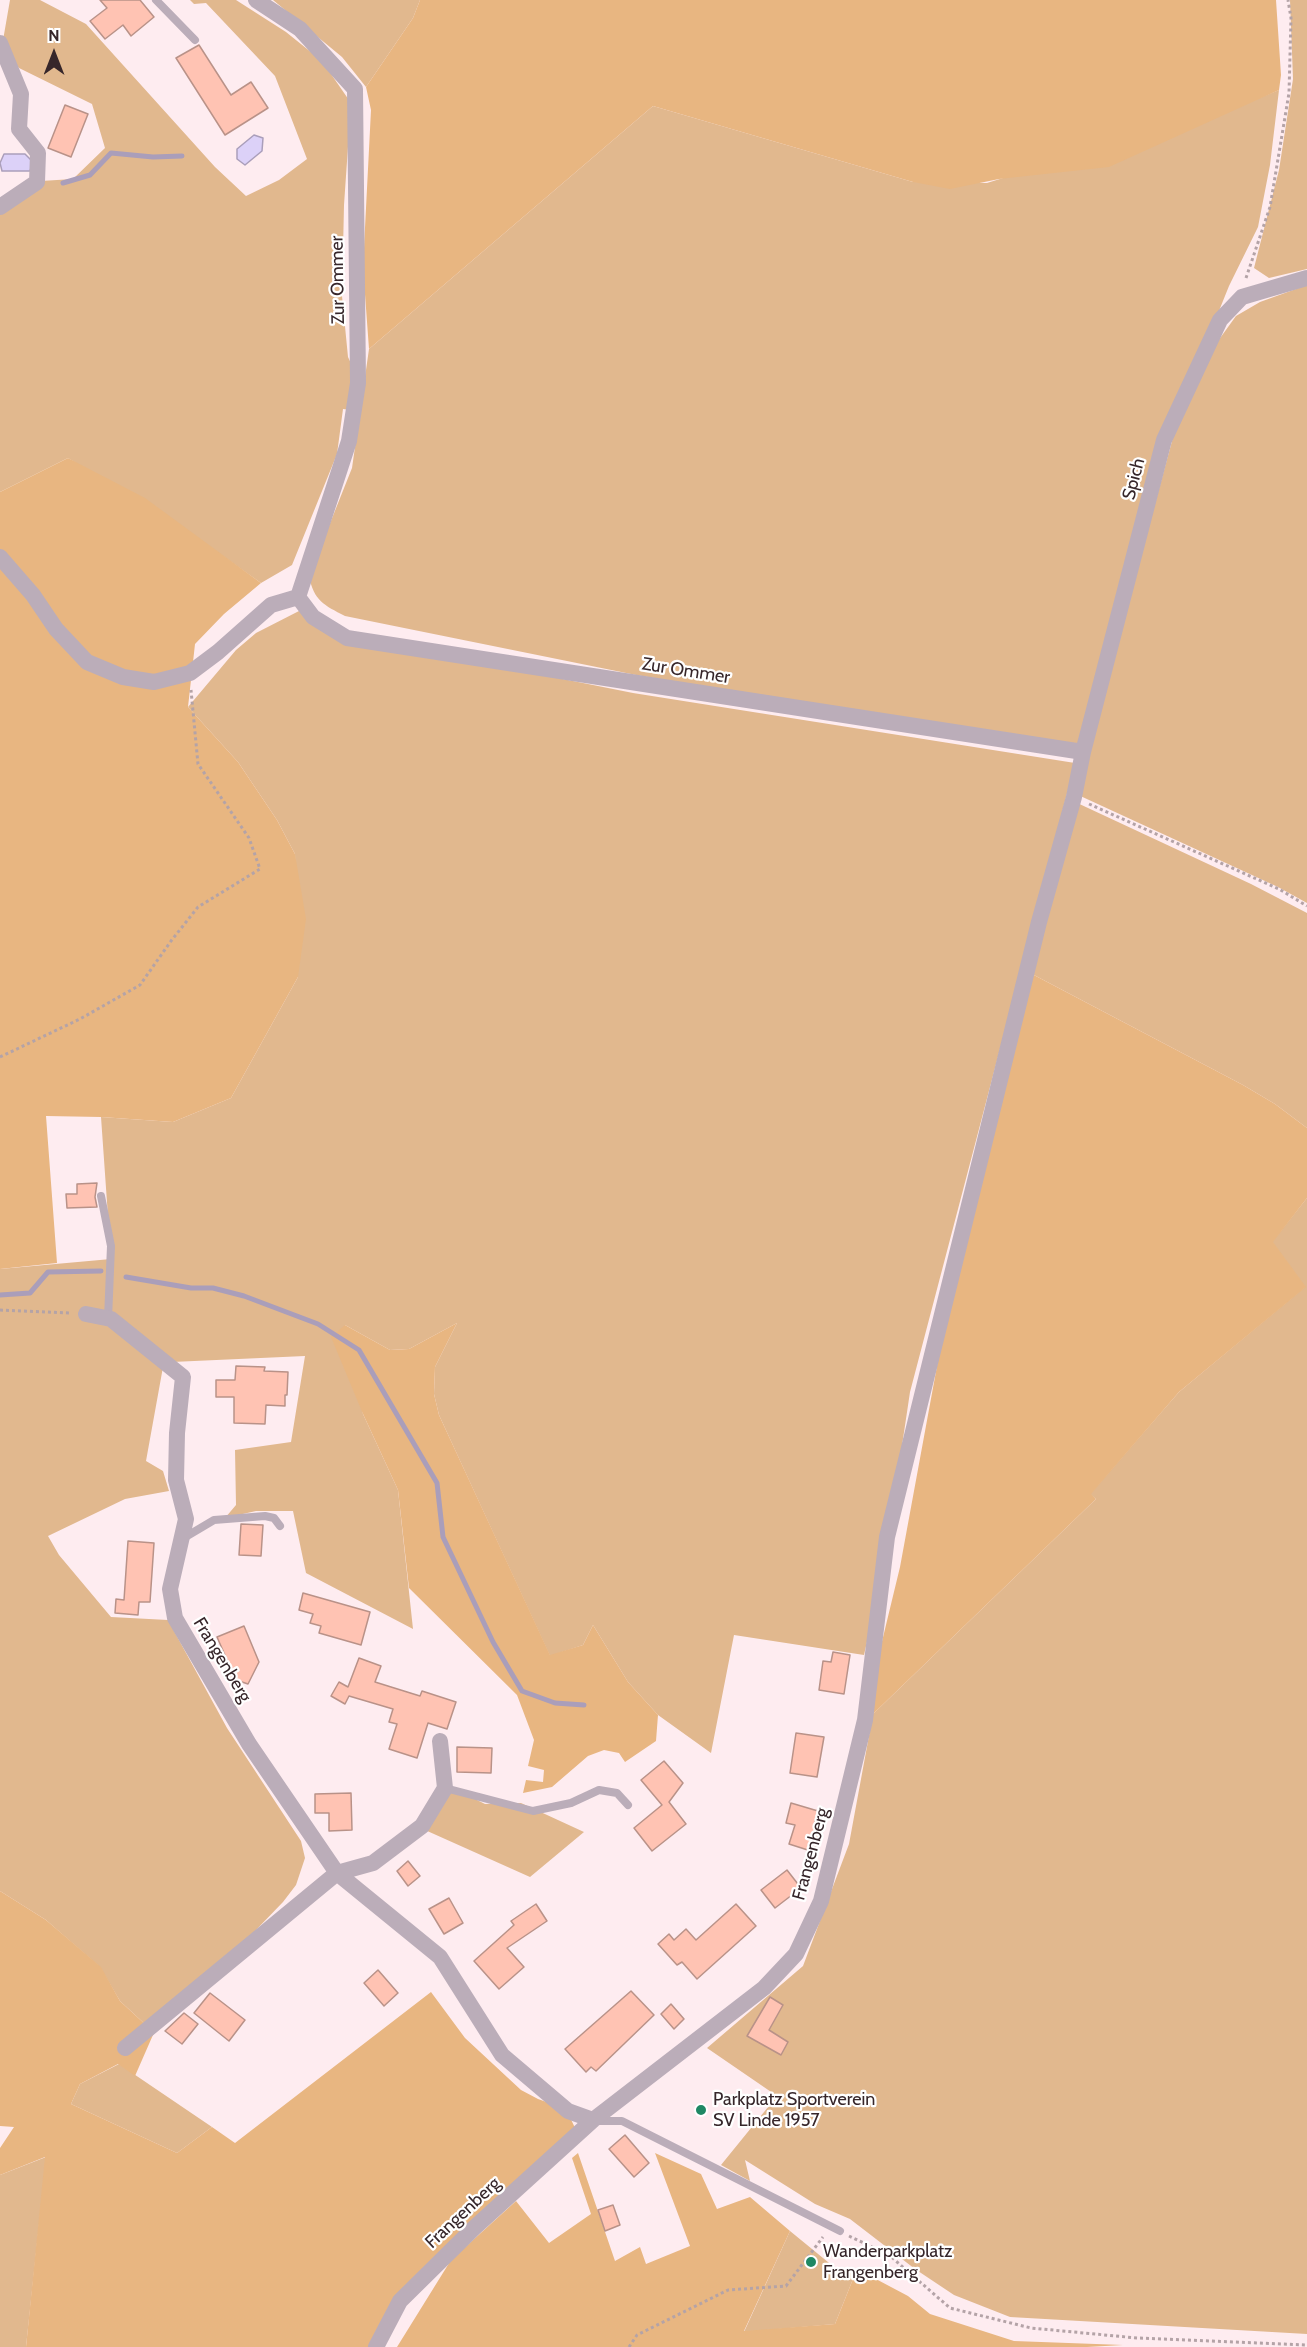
<!DOCTYPE html>
<style>
body{margin:0}
#map{position:relative;width:1307px;height:2347px;overflow:hidden;background:#feecf0;font-family:Cabin,sans-serif}
canvas{display:block}
.north{position:absolute;left:24px;top:24px;width:60px;height:60px;-webkit-text-stroke:4px #fff;paint-order:stroke;rotate:0deg;font-size:16px;font-weight:700;line-height:24px;text-align:center;color:#36262a}
.north::after{content:'';display:block;margin:auto;width:21px;height:27px;background:#36262a;clip-path:polygon(50% 0,100% 100%,50% 72%,0 100%)}
</style>
<div id="map">
<canvas width="1307" height="2347"></canvas>
<div class="north">N</div>
</div>
<script>
const ctx = document.querySelector('canvas').getContext('2d');
ctx.lineJoin = 'round';
function fill(path, color) { ctx.fillStyle = color; ctx.fill(path, 'evenodd'); }
function strokePath(path, color, width, dash) { ctx.strokeStyle = color; ctx.lineWidth = width; ctx.lineCap = dash ? 'butt' : 'round'; ctx.setLineDash(dash || []); ctx.stroke(path); }
function label(font, color, halo, rows, align = 'center') {
  ctx.font = font + ' Cabin,sans-serif'; ctx.lineWidth = 4.5; ctx.setLineDash([]); ctx.textBaseline = 'middle'; ctx.strokeStyle = halo; ctx.fillStyle = color; for (const [text, x, y, turn = 0] of rows) {
    ctx.save(); ctx.translate(x, y); ctx.rotate((+turn || 0) * Math.PI / 180); ctx.textAlign = isNaN(turn) ? turn : align; if (halo) ctx.strokeText(text, 0, 0); ctx.fillText(text, 0, 0); ctx.restore();
  }
}
fill(new Path2D(`
 M10,0H40L86,24L215,167L246,196L279,180L307,159L275,76L206,3L194,4L190,0H236L286,32L322,61L351,103L344,205L342,296L348,357L355,372L351,410L343,409L337,454L292,565L261,583L203,542L68,458L0,492V206L41,181L73,179L105,148L92,104L19,68L2,46Z
 M273,0H420L413,18L366,87L342,57Z
 M1290,0H1307V269L1269,278L1254,268L1279,170L1293,79Z
 M1279,90L1270,165L1258,227L1229,286L1202,353L1171,418L1078,748L636,675L345,616C324,605 314,601 309,576L352,468L369,349L653,106L913,182L987,183L1257,99Z
 M1307,285V903L1278,887L1076,794L1175,430L1210,352L1236,316L1260,302Z
 M299,611L338,634L633,693L1075,763L910,1392L884,1566L864,1655L734,1635L711,1753L658,1715L628,1682L593,1625L583,1645L550,1656L439,1415L434,1394L435,1367L457,1323L409,1349L390,1350L345,1325L363,1414L398,1490L413,1629L306,1573L293,1511H256L225,1518L236,1505L235,1450L291,1442L305,1356L172,1362L163,1367L146,1461L163,1471L169,1491L125,1499L48,1536L59,1555L111,1617L168,1620L227,1728L301,1841L305,1858L296,1885L283,1902L255,1931L147,2026L120,2001L100,1967L46,1920L0,1891V1269L111,1259L101,1117L173,1122L231,1098L298,977L295,854L277,820L238,762L188,707L236,650L256,633Z
 M1073,801L1251,884L1307,913V1128L1275,1104L1243,1085L1032,974Z
 M1307,1198V2334L1010,2317L954,2295L915,2269L850,2219L815,2204L745,2160L750,2181L721,2165L777,2096L707,2048L803,1966L849,1844L873,1714L1096,1499L1090,1494L1179,1392L1305,1287L1272,1242Z
 M451,1787L485,1804L521,1803L584,1832L530,1877L425,1830Z
 M119,2064L212,2127L177,2153L71,2104L80,2084Z
 M46,2157L26,2347H0V2175Z
 M790,2231L845,2276L857,2269L835,2324L744,2332Z`), '#e1b88e');
fill(new Path2D(`
 M420,0H1276L1281,75L1279,90L1109,167L999,179L950,189L913,182L653,106L369,349L363,267L371,110L366,87L413,18Z
 M68,458L145,498L261,583L224,614L195,644L188,707L238,762L277,820L295,854L306,919L298,977L231,1098L173,1122L101,1117L46,1116L57,1263L0,1269V492Z
 M1032,974L1243,1085L1275,1104L1307,1128V1198L1273,1242L1306,1287L1179,1392L1091,1494L1096,1499L873,1714L878,1658L900,1567L944,1328Z
 M457,1323L435,1367L434,1394L439,1415L550,1655L583,1645L593,1625L628,1682L658,1715L656,1741L625,1762L619,1753L604,1750L588,1756L552,1787L523,1793L526,1780L543,1782L544,1770L528,1766L534,1740L517,1695L409,1588L398,1490L363,1414L331,1337L345,1325L390,1350L409,1349Z
 M0,1891L46,1920L101,1967L120,2001L147,2026L156,2028L135,2076L118,2064L80,2084L71,2104L177,2153L212,2127L235,2143L431,1992L465,2038L521,2090L538,2099L566,2109L576,2130L439,2252L378,2347H26L45,2157L0,2175V2148L14,2127L0,2126Z
 M578,2153L615,2261L640,2247L646,2264L690,2246L655,2153L701,2174L717,2209L750,2197L790,2231L744,2331L835,2324L857,2269L908,2296L930,2314L1014,2341L1123,2345L1087,2347H397L451,2260L516,2201L549,2243L591,2214L572,2158Z`), '#e8b681');
const water = new Path2D(`
 M254,135L263,138L262,151L245,165L237,159V149Z
 M4,154H25L33,162L30,171H2L0,163Z`);
fill(water, '#dcd1f8');
strokePath(water, '#aa9eba', 1.5);
strokePath(new Path2D(`
 M63,183L90,175L111,153L153,157L182,156
 M126,1277L191,1288H213L244,1296L318,1324L359,1350L437,1483L443,1537L493,1642L522,1691L555,1703L584,1705
 M0,1295L30,1293L48,1272L101,1271`), '#aa9eba', 5);
const building = new Path2D(`
 M100,0H140L154,17L131,36L123,25L105,39L90,21L107,8Z
 M199,45L231,95L251,82L268,108L225,135L176,58Z
 M65,105L88,114L71,157L48,148Z
 M97,1183L95,1197L97,1207L67,1208L66,1194H77V1184Z
 M236,1366L265,1367L264,1371L288,1372L287,1395H285V1406L266,1405L265,1424L234,1423V1397H216V1380H235Z
 M241,1524L263,1525L261,1556L239,1555Z
 M128,1541L154,1543L150,1602H139L138,1615L115,1613L116,1599L124,1600Z
 M303,1593L370,1612L361,1645L319,1633L321,1626L310,1623L313,1614L299,1610Z
 M244,1626L259,1662L248,1684L224,1676L228,1662L217,1637Z
 M833,1652L850,1655L844,1694L819,1690L823,1661L831,1662Z
 M359,1658L381,1666L375,1682L420,1696L422,1691L456,1702L447,1729L428,1723L417,1758L389,1749L397,1724L389,1722L393,1709L349,1696L345,1704L331,1696L339,1682L348,1687Z
 M796,1733L824,1737L817,1777L790,1773Z
 M457,1747L492,1748L491,1773L457,1772Z
 M664,1761L683,1783L669,1802L686,1824L652,1851L634,1828L662,1805L641,1780Z
 M351,1793L352,1830L329,1831V1813H315V1794Z
 M791,1803L818,1811L814,1825L821,1827L814,1852L789,1844L795,1825L786,1823Z
 M408,1861L420,1876L408,1886L397,1871Z
 M787,1870L801,1888L775,1908L761,1890Z
 M449,1898L463,1923L444,1934L429,1909Z
 M536,1904L547,1921L507,1948L524,1967L499,1989L474,1961L514,1925L511,1921Z
 M736,1904L756,1926L697,1979L682,1962L677,1965L658,1944L669,1934L674,1940L686,1929L696,1940Z
 M378,1970L398,1993L384,2006L364,1983Z
 M631,1991L654,2015L596,2071L591,2067L586,2072L565,2049Z
 M210,1993L245,2020L229,2041L194,2013Z
 M770,1997L783,2005L769,2030L788,2042L781,2055L747,2036Z
 M671,2004L684,2019L674,2029L661,2014Z
 M184,2013L198,2024L182,2044L165,2031Z
 M625,2135L649,2163L634,2177L609,2149Z
 M613,2205L620,2225L605,2231L598,2210Z`);
fill(building, '#ffc3b3');
strokePath(building, '#b99288', 1.5);
strokePath(new Path2D(`
 M1246,278L1270,207L1289,93L1291,18L1288,0
 M1089,804L1279,889L1307,906
 M0,1057L80,1019L140,985L171,941L198,907L260,869L249,838L198,764L191,690
 M0,1310L69,1313
 M849,2236L889,2255L950,2308L1031,2328L1137,2338L1307,2345
 M629,2347L637,2335L728,2290L786,2286L823,2237`), '#b4a3a7', 3, [3, 3]);
strokePath(new Path2D(`
 M156,0L195,40
 M101,1196L111,1246L108,1319
 M182,1539L214,1520L265,1516L274,1518L280,1526
 M445,1788L533,1811L571,1803L599,1790L617,1793L628,1805
 M597,2121H622L840,2231`), '#bbadb9', 8);
strokePath(new Path2D(`
 M256,0L300,29L355,89L358,383L349,441L298,597
 M0,43L21,94L19,129L38,153L37,182L0,207
 M0,557L33,595L56,629L87,662L123,677L154,682L190,673L218,652L271,605L298,597
 M298,597L313,617L347,638L1083,752
 M86,1314L111,1319L183,1377L177,1433L176,1480L186,1519L170,1589L175,1618L249,1744L337,1873L440,1957L502,2055L568,2111L593,2120
 M125,2048L337,1873L373,1863L422,1826L445,1788L440,1741
 M376,2347L400,2301L474,2228L593,2120L764,1988L796,1954L821,1901L865,1720L887,1537L1039,922L1074,797L1083,752L1164,440L1220,320L1242,297L1307,278`), '#bbadb9', 16);
for (const [x, y, r, color] of [
 [701,2110,6,"#1f8864"],
 [811,2262,6,"#1f8864"]
]) { const dot = new Path2D(); dot.arc(x, y, r, 0, 2 * Math.PI); ctx.fillStyle = color; ctx.fill(dot); strokePath(dot, '#fff', 2); }
label('18px', '#36262a', '#fff', [
 ["Zur Ommer",338,280,-91],
 ["Spich",1134,479,-75],
 ["Zur Ommer",686,671,9],
 ["Frangenberg",222,1660,59],
 ["Frangenberg",811,1854,-75],
 ["Frangenberg",463,2213,-43]
]);
label('18px', '#36262a', '#fff', [
 ["Parkplatz Sportverein",713,2100],
 ["SV Linde 1957",713,2121],
 ["Wanderparkplatz",823,2252],
 ["Frangenberg",823,2273]
], 'left');
</script>
